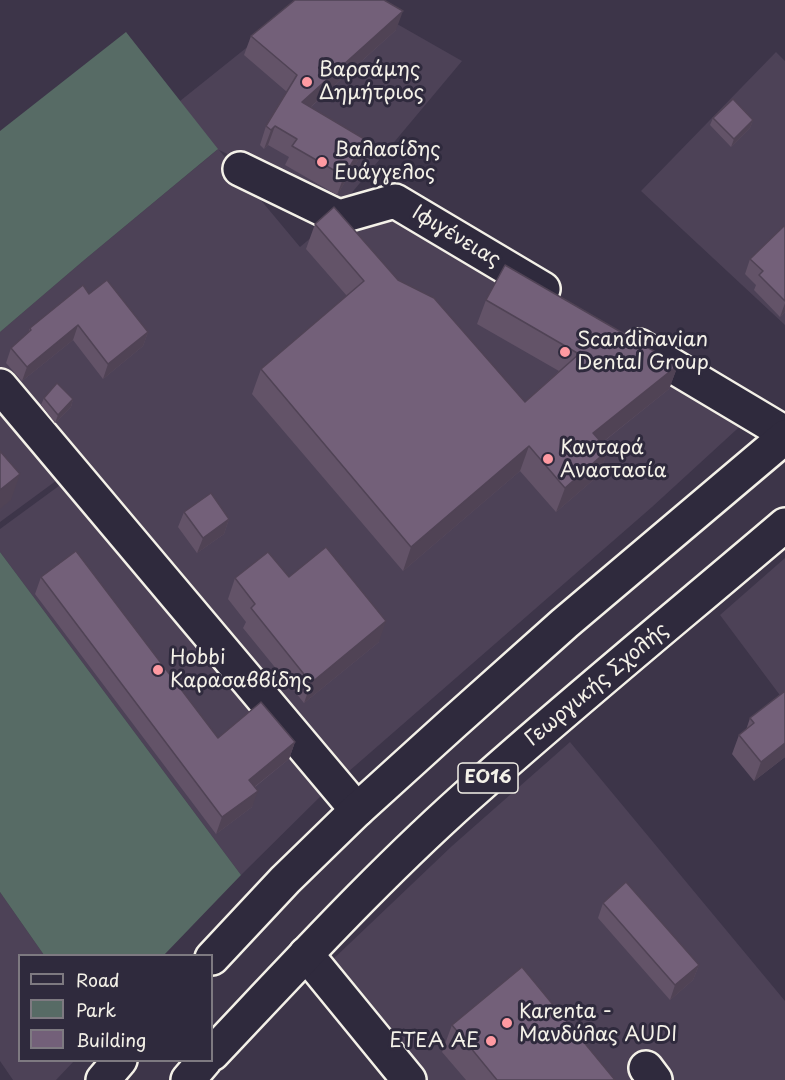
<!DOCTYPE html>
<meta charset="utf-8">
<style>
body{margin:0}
#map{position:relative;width:785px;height:1080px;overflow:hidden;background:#3d3549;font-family:"Playpen Sans",sans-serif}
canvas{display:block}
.legend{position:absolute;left:18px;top:954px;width:195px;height:108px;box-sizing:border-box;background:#2f2a3d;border:2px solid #7e7a81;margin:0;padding:8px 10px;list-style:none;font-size:18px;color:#f4f1e8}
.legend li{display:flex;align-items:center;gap:12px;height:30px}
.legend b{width:30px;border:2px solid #7e7a81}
</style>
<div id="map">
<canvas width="785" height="1080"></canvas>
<ul class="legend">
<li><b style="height:8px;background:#2f2a3d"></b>Road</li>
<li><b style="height:16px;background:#576b65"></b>Park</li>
<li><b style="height:16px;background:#736079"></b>Building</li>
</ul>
</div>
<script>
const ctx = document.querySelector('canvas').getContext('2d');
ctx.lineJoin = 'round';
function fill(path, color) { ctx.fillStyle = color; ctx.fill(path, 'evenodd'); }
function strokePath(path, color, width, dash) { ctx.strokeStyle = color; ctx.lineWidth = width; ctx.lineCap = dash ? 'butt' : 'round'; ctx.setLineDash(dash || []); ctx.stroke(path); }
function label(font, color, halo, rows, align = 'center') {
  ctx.font = font + ' "Playpen Sans",sans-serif'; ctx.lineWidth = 6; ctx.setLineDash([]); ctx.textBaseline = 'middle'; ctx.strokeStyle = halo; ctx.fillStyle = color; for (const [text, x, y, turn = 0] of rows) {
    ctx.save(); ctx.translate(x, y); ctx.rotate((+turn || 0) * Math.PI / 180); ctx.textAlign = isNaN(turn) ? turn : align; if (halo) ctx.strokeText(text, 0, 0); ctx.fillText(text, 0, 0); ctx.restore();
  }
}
fill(new Path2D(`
 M306,0H355L462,61L339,208L219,150L300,247L326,225L387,209L748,419L652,507L340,779L0,373V332L83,261L217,150L180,101Z
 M776,52L785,61V325L641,191Z
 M0,401L64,475L0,522Z
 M67,480L329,788L241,875L0,552V529Z
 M785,558V702L720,615Z
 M570,742L785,1001V1080H425L328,964L452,846Z
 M0,892L44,955L20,956V1060L74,1061L56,1080H13L0,1061Z`), '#4d4257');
fill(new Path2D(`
 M126,32L218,149L83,261L0,332V131Z
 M0,552L241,875L164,955H44L0,892Z`), '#576b65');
const minor = new Path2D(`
 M240,169L339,217L395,201L543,289
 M639,346L785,433
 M0,386L357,810
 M306,954L409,1080
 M646,1068L655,1080`);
const major = new Path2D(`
 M212,958L285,880L357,810L453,723L565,623L785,437
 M212,1054C299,962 385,868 481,784C580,696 684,611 785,525
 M103,1080L120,1060
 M188,1080L205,1060`);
strokePath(minor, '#f4f1e8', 38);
strokePath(major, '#f4f1e8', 38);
strokePath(minor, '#2f2a3d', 33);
strokePath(major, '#2f2a3d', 33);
fill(new Path2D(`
 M396,30L311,107L366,140L359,159L337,195L285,165L289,157L268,145L264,149L260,145L266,126L287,92L244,55L251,36Z
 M713,118L753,120L750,128L731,147L710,125Z
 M315,224L398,280L525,402L559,371L477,324L486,300L678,365L669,389L602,443L608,450L599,475L556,512L520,471L403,571L252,394L261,369L347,296L306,249Z
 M785,227V312L780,317L754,290L756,285L745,274L750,259Z
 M89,294L148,332L143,346L103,379L73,340L22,381L6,363L11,348L28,333L30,328Z
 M44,398L73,399L71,407L55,423L41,405Z
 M184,512L229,519L224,534L197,553L178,527Z
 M41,577L218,738L295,742L289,759L255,787L252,807L216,834L35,594Z
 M289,577L379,642L304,703L243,628L246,622L228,599L235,578Z
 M785,691V757L754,781L732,754L739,735L746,730L750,718Z
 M603,903L699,965L693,980L670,1000L598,918Z
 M452,1025L615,1080H466L442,1052Z`), '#635368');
fill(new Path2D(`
 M403,11L396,30L295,121L302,102Z
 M753,120L750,128L731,147L734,139Z
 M275,126L268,145L264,149L271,130Z
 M366,140L359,159L337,195L344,176Z
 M785,303V312L780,317Z
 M78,325L73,340L22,381L27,367Z
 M148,332L143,346L103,379L108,364Z
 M678,365L669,389L584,457L593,433Z
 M73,399L71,407L55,423L58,415Z
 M529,446L520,471L403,571L411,547Z
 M608,450L599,475L556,512L565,488Z
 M20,474L11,500L0,509V490Z
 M229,519L224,534L197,553L203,538Z
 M386,621L379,642L304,703L311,683Z
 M295,742L289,759L243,796L249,780Z
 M785,743V757L754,781L761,762Z
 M258,791L252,807L216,834L222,817Z
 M699,965L693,980L670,1000L675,985Z`), '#504355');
const building = new Path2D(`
 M295,0H384L403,11L302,102L366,140L344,176L292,146L297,139L275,126L271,130L266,126L297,75L251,36Z
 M733,99L753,120L734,139L713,118Z
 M334,207L398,280L434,298L525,402L579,354L486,300L505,265L678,365L593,433L608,450L565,488L529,446L411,547L261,369L364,281L315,224Z
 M784,226L785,227V301L759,275L763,271L750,259Z
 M107,280L148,332L108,364L78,325L27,367L11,348L31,330L30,328L83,285L89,294Z
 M57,383L73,399L58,415L44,398Z
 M0,451L20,474L0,490Z
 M211,493L229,519L203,538L184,512Z
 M326,547L386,621L311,683L251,608L255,604L235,578L268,552L289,577Z
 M76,551L218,738L261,702L295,742L249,780L258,791L222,817L41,577Z
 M785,691V743L761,762L739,735L754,723L750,718Z
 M626,882L699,965L675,985L603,903Z
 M522,967L615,1080H497L452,1025Z`);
fill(building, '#736079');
strokePath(building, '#504355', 1.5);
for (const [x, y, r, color] of [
 [307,82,6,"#ff9aa2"],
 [322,162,6,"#ff9aa2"],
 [565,352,6,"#ff9aa2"],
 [548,459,6,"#ff9aa2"],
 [158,670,6,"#ff9aa2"],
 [507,1023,6,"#ff9aa2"],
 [491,1041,6,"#ff9aa2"]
]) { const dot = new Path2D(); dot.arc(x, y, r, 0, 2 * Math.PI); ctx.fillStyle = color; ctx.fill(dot); strokePath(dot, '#2f2a3d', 2); }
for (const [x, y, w] of [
 [488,778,60]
]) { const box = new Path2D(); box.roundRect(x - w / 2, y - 15, w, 30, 4.5); ctx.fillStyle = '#2f2a3d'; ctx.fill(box); strokePath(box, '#f4f1e8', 1.5); }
label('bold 18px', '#f4f1e8', null, [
 ["ΕΟ16",488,778]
]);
label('20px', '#f4f1e8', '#2f2a3d', [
 ["Βαρσάμης",319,70],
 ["Δημήτριος",319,93],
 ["Βαλασίδης",334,150],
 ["Ευάγγελος",334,173],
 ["Scandinavian",577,340],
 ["Dental Group",577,363],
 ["Κανταρά",560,448],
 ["Αναστασία",560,471],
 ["Hobbi",170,658],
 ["Καρασαββίδης",170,681],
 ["Karenta -",519,1012],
 ["Μανδύλας AUDI",519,1035],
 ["ΕΤΕΑ ΑΕ",479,1041,"right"]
], 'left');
label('20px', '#f4f1e8', '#2f2a3d', [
 ["Ιφιγένειας",456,237,31],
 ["Γεωργικής Σχολής",597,685,-40]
]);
</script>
